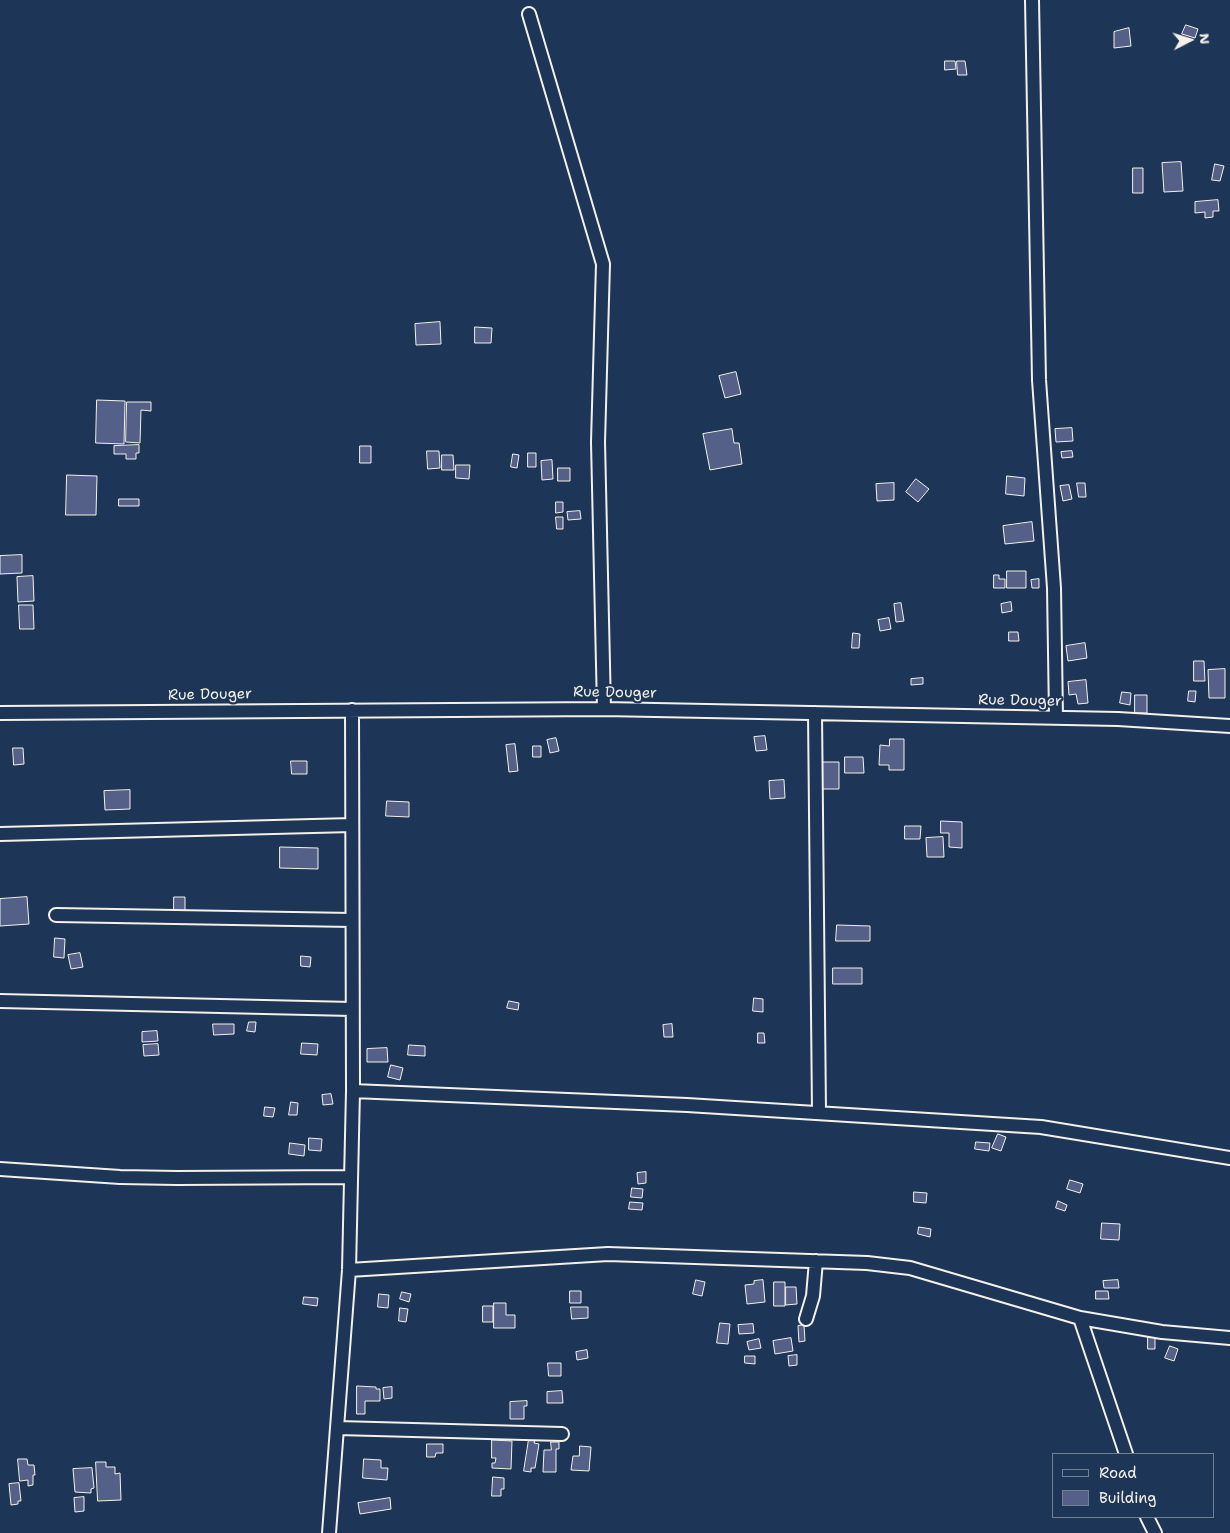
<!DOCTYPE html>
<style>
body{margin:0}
#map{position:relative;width:1230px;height:1533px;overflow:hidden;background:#1d3557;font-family:"Shantell Sans",sans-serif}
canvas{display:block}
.legend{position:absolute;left:1052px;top:1453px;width:162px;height:65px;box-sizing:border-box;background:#1d3557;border:1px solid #738091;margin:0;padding:6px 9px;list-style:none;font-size:15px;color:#f4f1e8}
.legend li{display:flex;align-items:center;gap:10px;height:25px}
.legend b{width:25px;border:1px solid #738091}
.north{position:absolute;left:1165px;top:15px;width:50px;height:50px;-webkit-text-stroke:4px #1d3557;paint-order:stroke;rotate:85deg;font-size:14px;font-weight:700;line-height:20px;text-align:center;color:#f4f1e8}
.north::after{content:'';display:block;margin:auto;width:18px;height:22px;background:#f4f1e8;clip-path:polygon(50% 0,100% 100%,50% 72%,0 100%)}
</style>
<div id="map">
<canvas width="1230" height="1533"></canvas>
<ul class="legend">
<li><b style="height:6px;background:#1d3557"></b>Road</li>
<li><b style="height:14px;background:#546087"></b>Building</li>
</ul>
<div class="north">N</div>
</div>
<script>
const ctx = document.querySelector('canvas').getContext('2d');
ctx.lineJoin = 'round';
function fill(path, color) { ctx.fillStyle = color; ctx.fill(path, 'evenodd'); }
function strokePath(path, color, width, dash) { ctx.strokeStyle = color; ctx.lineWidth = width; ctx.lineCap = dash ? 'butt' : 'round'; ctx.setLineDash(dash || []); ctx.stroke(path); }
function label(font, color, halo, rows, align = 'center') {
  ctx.font = font + ' "Shantell Sans",sans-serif'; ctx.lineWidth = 4.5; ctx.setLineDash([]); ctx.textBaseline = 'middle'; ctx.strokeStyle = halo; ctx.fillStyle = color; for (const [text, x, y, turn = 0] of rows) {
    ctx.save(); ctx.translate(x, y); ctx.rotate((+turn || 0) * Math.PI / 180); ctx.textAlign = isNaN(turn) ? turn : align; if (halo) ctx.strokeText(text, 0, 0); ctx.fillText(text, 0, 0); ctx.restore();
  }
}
const building = new Path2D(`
 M1186,25L1198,29L1195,38L1182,34Z
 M1129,28L1131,46L1114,48V32Z
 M945,61H955L956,69L945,70Z
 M957,61H965L967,75H958Z
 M1181,162L1183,191L1164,192L1162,163Z
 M1215,164L1224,166L1220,181L1212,180Z
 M1133,168H1143V193H1133Z
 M1218,200L1219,211H1213V217L1205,218V212L1195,213V202Z
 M440,322L441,344L416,345L415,324Z
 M475,327L492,328L491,343H475Z
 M736,372L741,394L725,398L719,376Z
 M97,400L125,401L124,444L96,443Z
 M127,402H151V411L141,410L140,443L126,442Z
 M1072,428L1073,441L1056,442L1055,429Z
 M732,429L734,443H739L742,464L710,470L703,434Z
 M139,445V453H136V459H126V454H114V446Z
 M360,446H371V463H360Z
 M427,451H439L440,468L428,469Z
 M1072,451L1073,457L1062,458L1061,452Z
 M528,453H536V467H528Z
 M513,454L519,455L517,468L511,467Z
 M442,455H453L454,470H442Z
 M552,460L553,479L542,480L541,461Z
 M456,465H470L469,479L456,478Z
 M558,468H570V481H558Z
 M67,475L97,476L96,515H66Z
 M1007,476L1025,478L1024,496L1006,494Z
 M916,479L929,489L918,502L906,492Z
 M894,483V500L877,501L876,484Z
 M1077,483H1085L1086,497H1079Z
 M1069,485L1072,499L1063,501L1060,486Z
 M119,499H139V506H119Z
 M556,502H563V512L556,513Z
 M580,511L581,519L568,520L567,512Z
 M556,517H563V529H557Z
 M1032,522L1034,541L1005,544L1003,526Z
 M22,555V573L0,574V556Z
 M1007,571H1026V588H1007Z
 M994,575H999V579H1005V588H994Z
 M33,576L34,601L18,602L17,577Z
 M1039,579V588H1032L1031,580Z
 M1011,602L1012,611L1002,613L1001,604Z
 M901,603L904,621L896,622L894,604Z
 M19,605H33L34,629H20Z
 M889,618L891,629L880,631L878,620Z
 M1009,632H1018L1019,641H1009Z
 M853,633L860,634L859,648H852Z
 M1085,643L1087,658L1068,661L1066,646Z
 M1194,661H1204L1205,681H1194Z
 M1225,669V698H1209L1208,670Z
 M923,678V684L911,685V679Z
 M1086,680L1088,703L1078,704L1076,694L1069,695L1068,682Z
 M1189,691H1196L1195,702L1188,701Z
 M1122,692L1131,693L1130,705L1120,703Z
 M1135,695H1147V713H1135Z
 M765,736L767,750L756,751L754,737Z
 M556,738L559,751L550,753L547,740Z
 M890,739H904V770H889V765H879L880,745L889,746Z
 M515,744L518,771L509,772L506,745Z
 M533,746H541V757H533Z
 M13,748H23L24,764L14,765Z
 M845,757H863L864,773H845Z
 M291,761H307V774H292Z
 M821,762H839V789H821Z
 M784,780L785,798L770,799L769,781Z
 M130,790V809L105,810L104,791Z
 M387,801L409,802V817L386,816Z
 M941,821L962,822V848L949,847V833H941Z
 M905,826H921L920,839H905Z
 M943,837L944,857H927L926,838Z
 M280,847L318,848V869L280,868Z
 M27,897L29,924L0,926V899Z
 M174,897H185V920H174Z
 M837,925L870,926V941H836Z
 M55,938L65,939L64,958L54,957Z
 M80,953L83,967L71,969L68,955Z
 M301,956L311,957L310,967L301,966Z
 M833,968H862V984H833Z
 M754,998L763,999V1012L753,1011Z
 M509,1001L519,1003L518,1010L507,1008Z
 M249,1022H256L255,1032L247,1031Z
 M213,1024H234V1034L214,1035Z
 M672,1024L673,1037H664L663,1025Z
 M157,1031L158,1041L142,1042V1032Z
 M758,1033H764L765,1043H758Z
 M302,1043L318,1044L317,1055L301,1054Z
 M158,1044L159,1055L144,1056L143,1045Z
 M409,1045L425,1046V1056L408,1055Z
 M387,1048L388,1062H367V1049Z
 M391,1065L403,1068L400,1080L388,1077Z
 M331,1094L333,1104L323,1105L322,1095Z
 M291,1102L298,1103L297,1115H289Z
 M265,1107L275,1108L273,1117L264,1116Z
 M998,1134L1006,1137L1001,1151L992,1148Z
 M309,1138L322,1139L321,1151L309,1150Z
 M976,1142L990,1143L989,1151L975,1149Z
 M290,1143L305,1145L304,1156L289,1154Z
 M646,1172V1183L638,1184L637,1173Z
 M1070,1180L1083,1184L1080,1193L1067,1189Z
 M632,1188L643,1189L642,1198L631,1197Z
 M914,1192L927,1193L926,1203L914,1202Z
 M1058,1201L1067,1205L1065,1211L1056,1208Z
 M630,1202L643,1203L642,1210L629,1209Z
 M1102,1223L1120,1224L1119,1240L1101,1239Z
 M919,1227L931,1229L930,1237L918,1234Z
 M696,1280L705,1282L702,1296L693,1294Z
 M763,1280L765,1302L747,1304L745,1285L754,1284V1281Z
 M1118,1280L1119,1288H1104L1103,1281Z
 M774,1282H785V1306H774Z
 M786,1287H796L797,1304L786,1305Z
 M570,1291H581V1303H570Z
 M1096,1291H1108L1109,1299H1096Z
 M402,1292L411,1294L409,1302L400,1299Z
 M379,1294L389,1295L388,1308L378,1307Z
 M304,1297L318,1298L317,1306L303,1304Z
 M494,1303H506V1315H515V1328H494Z
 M483,1306H493V1322H483Z
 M571,1307H588V1318L572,1319Z
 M400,1308L408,1309L406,1322L399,1321Z
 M720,1323L730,1324L728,1344L717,1343Z
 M753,1324L754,1333L739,1334L738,1325Z
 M804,1325L805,1341L799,1342L798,1326Z
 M1148,1337H1155V1349H1148Z
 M791,1338L793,1351L775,1354L773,1341Z
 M759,1339L761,1348L749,1350L747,1342Z
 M1170,1346L1178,1349L1174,1361L1165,1358Z
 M587,1350L588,1358L577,1360L576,1352Z
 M797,1355V1365L789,1366L788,1356Z
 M745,1356H755V1364L745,1363Z
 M548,1363H561V1376H549Z
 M357,1386L376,1387V1389H380V1401H365V1414H357Z
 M392,1387V1398L384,1399L383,1388Z
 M562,1391L563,1403H547V1392Z
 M527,1401V1406H524V1419H510V1402Z
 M529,1439L535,1440L534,1443L539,1444L535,1468H531V1472L524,1471Z
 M492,1440L512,1441L511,1469L492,1468V1463H495L496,1458H492Z
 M551,1442H559V1449H556V1472H543L544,1450H551Z
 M427,1444H443V1453H436L435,1457H427Z
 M580,1446L591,1447L589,1471L571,1470L573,1456H579Z
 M18,1459H27L28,1465H34L35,1475H33V1485L28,1486V1480L20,1481Z
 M364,1459L381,1460V1468H388L387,1480L363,1478Z
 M96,1462H106V1467H115V1474L120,1473L121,1500L98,1501Z
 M92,1468L94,1488L91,1489V1493L75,1492L73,1469Z
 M493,1477L504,1478V1489H501V1496H492Z
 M19,1483L21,1501H18V1504L11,1505L9,1484Z
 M84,1497V1511L75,1512L74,1498Z
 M390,1498L391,1509L360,1514L358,1503Z`);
fill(building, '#546087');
strokePath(building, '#f4f1e8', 1);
const minor = new Path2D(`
 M1032,0L1039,380L1054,588L1056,717
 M529,14L603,264L598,442L604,709
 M0,713L604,709L1118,719L1230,726
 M815,713L819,1112
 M0,834L352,825
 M56,915L352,920
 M0,1001L352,1009
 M353,1091L687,1105L1041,1127L1230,1158
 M0,1169L120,1177L177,1178L351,1177
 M349,1270L608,1254L867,1263L910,1268L1080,1318L1126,1454
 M1080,1318L1162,1332L1230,1338
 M806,1319L813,1296L816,1261
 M338,1428L562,1434
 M1147,1517L1155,1533
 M329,1533L349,1270L353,1091L352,710`);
strokePath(minor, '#f4f1e8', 16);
strokePath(minor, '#1d3557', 12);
label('15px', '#f4f1e8', '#1d3557', [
 ["Rue Douger",615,693,1],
 ["Rue Douger",210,695,-1],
 ["Rue Douger",1020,701,1]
]);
</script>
